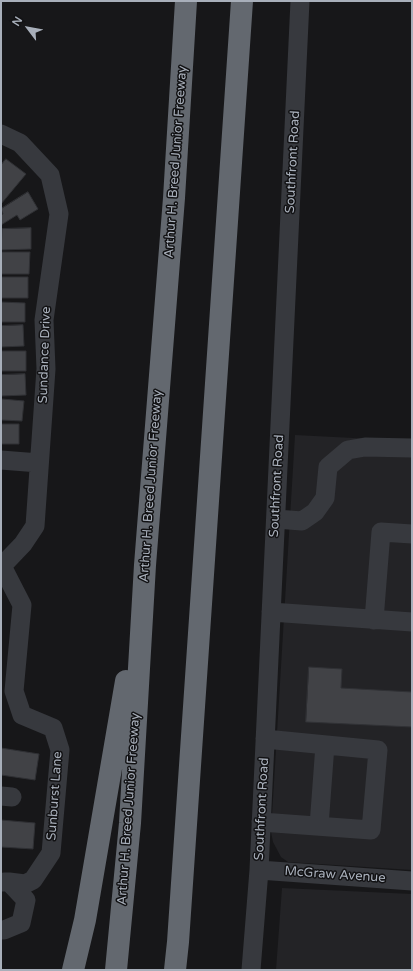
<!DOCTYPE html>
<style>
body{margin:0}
#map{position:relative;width:413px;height:971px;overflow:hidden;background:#171719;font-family:"Varela Round",sans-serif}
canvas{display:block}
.frame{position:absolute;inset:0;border:2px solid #a8afba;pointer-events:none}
.north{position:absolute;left:8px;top:8px;width:40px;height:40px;-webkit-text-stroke:3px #121214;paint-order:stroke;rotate:302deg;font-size:11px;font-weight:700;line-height:16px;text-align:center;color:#a8afba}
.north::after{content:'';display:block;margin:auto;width:14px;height:18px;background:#a8afba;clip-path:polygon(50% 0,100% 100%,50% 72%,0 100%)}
</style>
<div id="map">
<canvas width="413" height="971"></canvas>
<div class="frame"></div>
<div class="north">N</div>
</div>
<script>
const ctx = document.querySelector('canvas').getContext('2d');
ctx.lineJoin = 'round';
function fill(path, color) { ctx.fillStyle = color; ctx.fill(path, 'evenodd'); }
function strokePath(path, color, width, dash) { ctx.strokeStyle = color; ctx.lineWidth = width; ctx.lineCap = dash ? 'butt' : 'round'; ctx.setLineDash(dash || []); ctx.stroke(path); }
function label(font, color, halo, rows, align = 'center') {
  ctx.font = font + ' "Varela Round",sans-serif'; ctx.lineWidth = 3; ctx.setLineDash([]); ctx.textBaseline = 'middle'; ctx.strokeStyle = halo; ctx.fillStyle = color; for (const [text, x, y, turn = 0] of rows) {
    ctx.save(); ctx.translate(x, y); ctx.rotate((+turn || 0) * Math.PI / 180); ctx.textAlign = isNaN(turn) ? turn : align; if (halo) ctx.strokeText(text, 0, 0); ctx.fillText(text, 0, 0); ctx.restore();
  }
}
fill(new Path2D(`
 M295,435L412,441V870L288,862L281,857L273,842L271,832Z
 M282,888L412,894V970H276Z`), '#232326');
const building = new Path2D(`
 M6,159L26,174L1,204V165Z
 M28,192L38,209L20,220L17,215L1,225V215L3,214L1,209Z
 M31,228V249L1,250L2,229Z
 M1,252H30L29,274H1Z
 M1,277H28V298H1Z
 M1,302L25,303V322H1Z
 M23,325L24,346L1,347V326Z
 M1,351H26V371H1Z
 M25,374L26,395L1,396V375Z
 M2,399L24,401L22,421L1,420Z
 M1,424H19V444H1Z
 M309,667L342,669L341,688L412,692V727L306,722Z
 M1,748L39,754L35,780L1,775Z
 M1,820L35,823L33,849L1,847Z`);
fill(building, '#414246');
strokePath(building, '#303135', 1);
strokePath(new Path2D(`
 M1,134L20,143L50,175L59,214L44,320L46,369L35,526L23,544L2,566
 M1,460L39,463
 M276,519L302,521L315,512L325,498L328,467L348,450L365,447L412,448
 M2,566L22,605L14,691L22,715L53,728L60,750L51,853L33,880L25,884L9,882
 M271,612L412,622
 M374,620L381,532L412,534
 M1,796L12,797
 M261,822L371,830L378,750L265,739
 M319,826L325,745
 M259,870L412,881
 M1,930H4L21,923L26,900L9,882H4
 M251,970L259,870L300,1`), '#37393e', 19);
strokePath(new Path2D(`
 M73,970L85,920L126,681
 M116,970L130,823L145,565L174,198L186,1
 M175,970L178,942L242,1`), '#63686f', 22);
label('13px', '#a8afba', '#121214', [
 ["Arthur H. Breed Junior Freeway",176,162,-86],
 ["Southfront Road",293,162,-87],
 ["Sundance Drive",45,355,-88],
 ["Arthur H. Breed Junior Freeway",151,486,-86],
 ["Southfront Road",277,486,-87],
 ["Sunburst Lane",55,796,-86],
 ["Arthur H. Breed Junior Freeway",129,809,-86],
 ["Southfront Road",262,809,-87],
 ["McGraw Avenue",335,875,4]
]);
</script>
